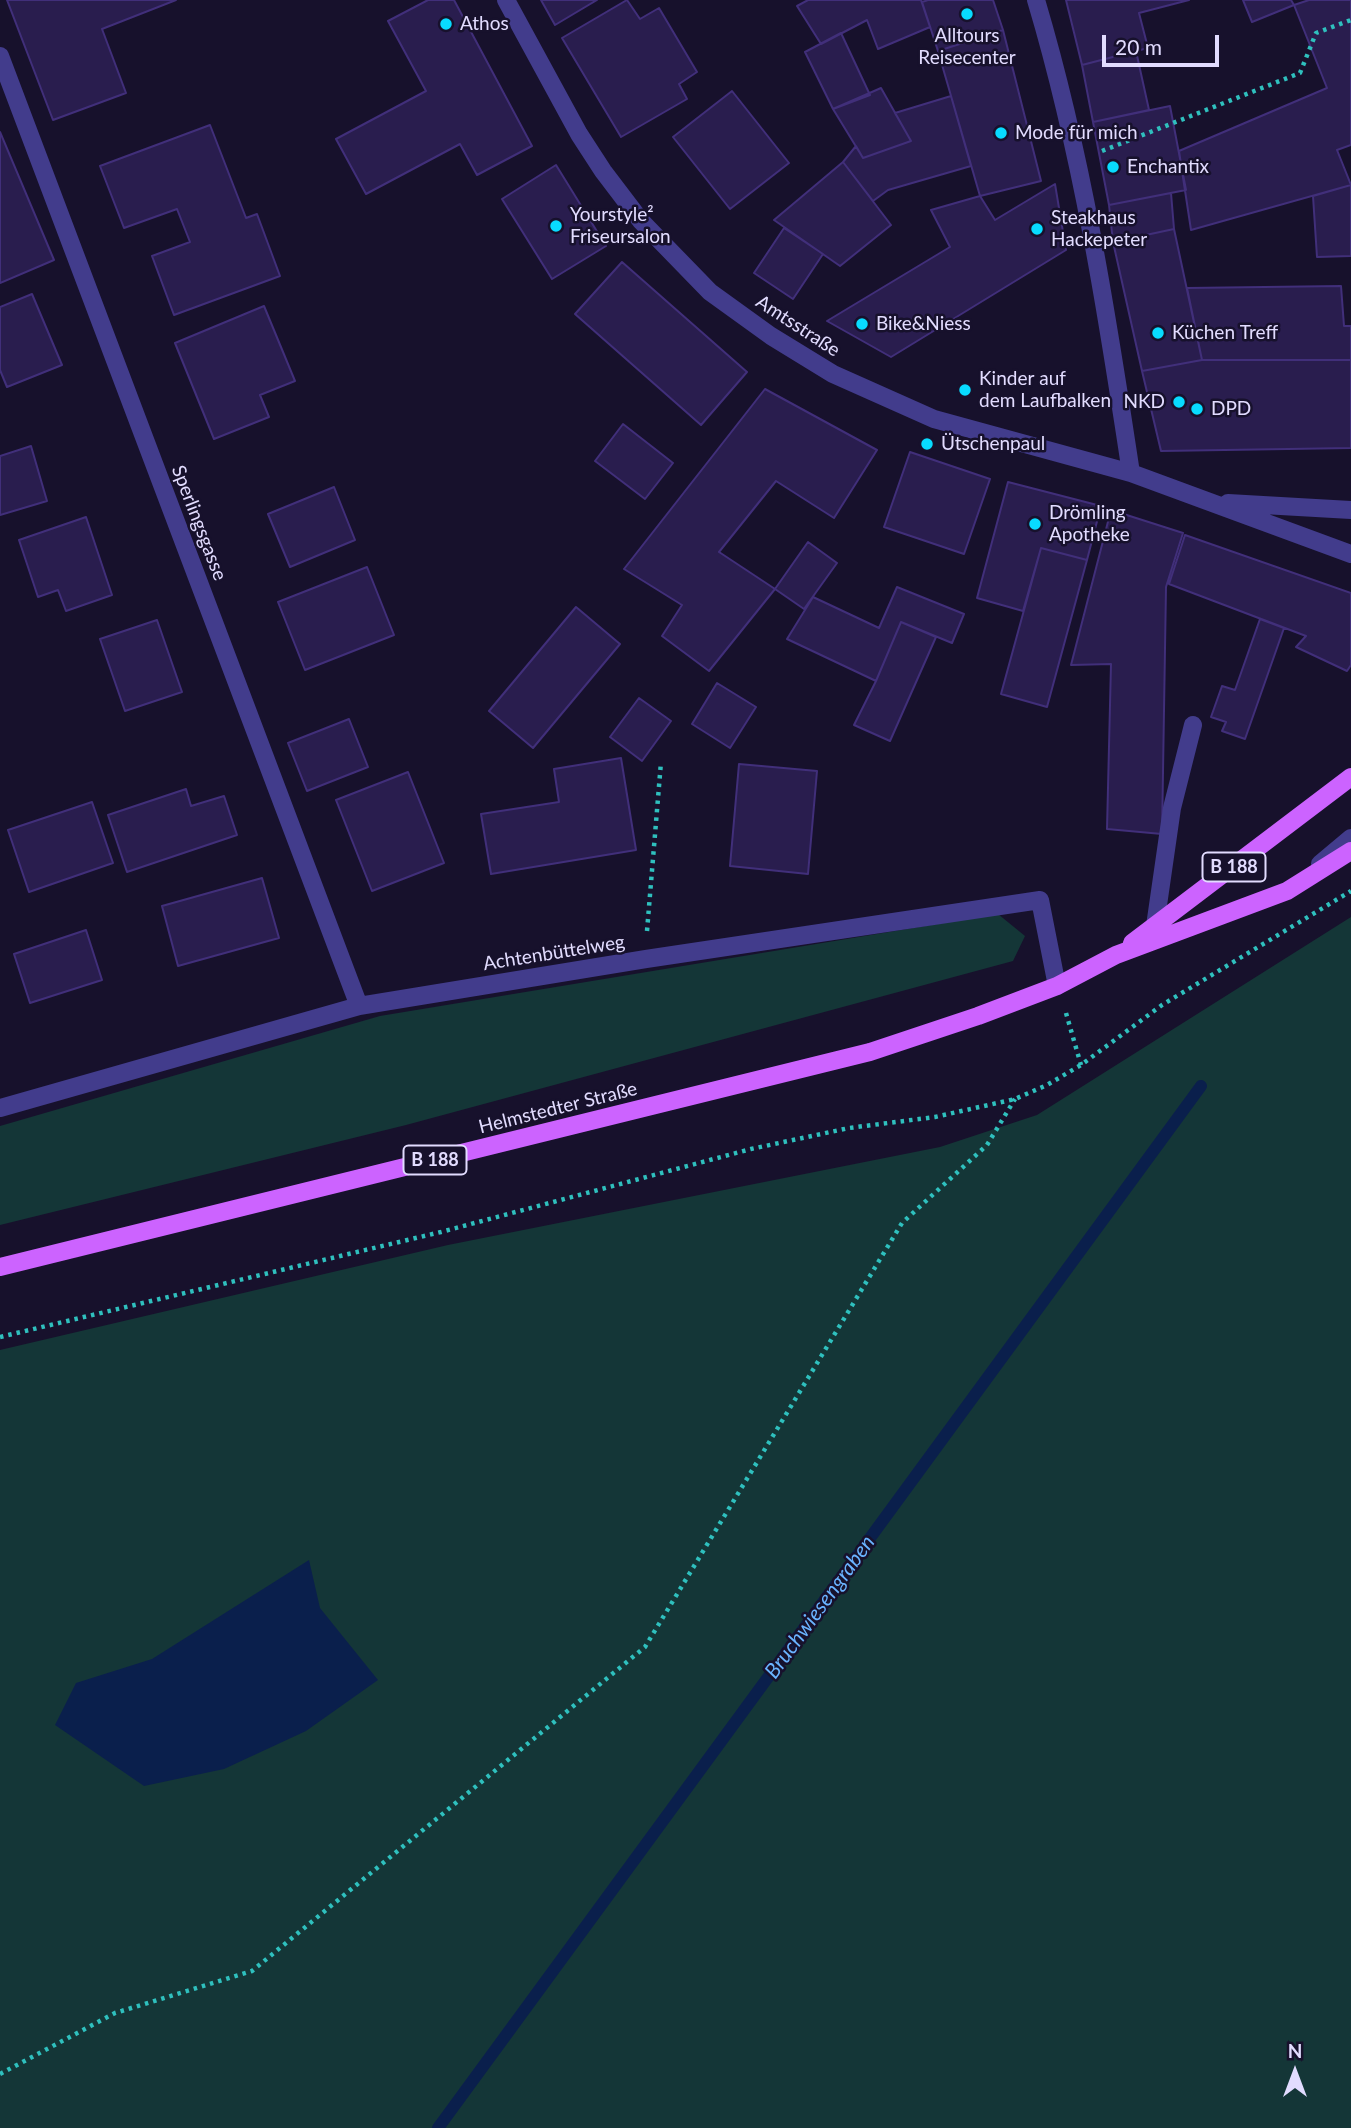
<!DOCTYPE html>
<meta charset="utf-8">
<style>
body{margin:0}
#map{position:relative;width:1351px;height:2128px;overflow:hidden;background:#17112c;font-family:Lato,sans-serif}
canvas{display:block}
.north{position:absolute;left:1260px;top:2037px;width:70px;height:70px;-webkit-text-stroke:5px #17112c;paint-order:stroke;rotate:0deg;font-size:19px;font-weight:700;line-height:28px;text-align:center;color:#e2dcff}
.north::after{content:'';display:block;margin:auto;width:24px;height:32px;background:#e2dcff;clip-path:polygon(50% 0,100% 100%,50% 72%,0 100%)}
.scale{position:absolute;left:1102px;top:35px;width:117px;height:32px;box-sizing:border-box;border:4px solid #e2dcff;border-top:0;padding-left:9px;font-size:21px;line-height:24px;white-space:nowrap;color:#e2dcff;-webkit-text-stroke:5px #17112c;paint-order:stroke}
</style>
<div id="map">
<canvas width="1351" height="2128"></canvas>
<div class="north">N</div>
<div class="scale">20 m</div>
</div>
<script>
const ctx = document.querySelector('canvas').getContext('2d');
ctx.lineJoin = 'round';
function fill(path, color) { ctx.fillStyle = color; ctx.fill(path, 'evenodd'); }
function strokePath(path, color, width, dash) { ctx.strokeStyle = color; ctx.lineWidth = width; ctx.lineCap = dash ? 'butt' : 'round'; ctx.setLineDash(dash || []); ctx.stroke(path); }
function label(font, color, halo, rows, align = 'center') {
  ctx.font = font + ' Lato,sans-serif'; ctx.lineWidth = 5; ctx.setLineDash([]); ctx.textBaseline = 'middle'; ctx.strokeStyle = halo; ctx.fillStyle = color; for (const [text, x, y, turn = 0] of rows) {
    ctx.save(); ctx.translate(x, y); ctx.rotate((+turn || 0) * Math.PI / 180); ctx.textAlign = isNaN(turn) ? turn : align; if (halo) ctx.strokeText(text, 0, 0); ctx.fillText(text, 0, 0); ctx.restore();
  }
}
fill(new Path2D(`
 M998,914L1025,936L1013,961L406,1125L0,1225V1126L380,1016Z
 M1351,917V2128H0V1350L448,1245L940,1147L1037,1115Z`), '#143637');
fill(new Path2D(`
 M309,1560L320,1608L378,1680L306,1731L224,1769L144,1786L55,1725L76,1683L152,1659Z`), '#0a1f4c');
strokePath(new Path2D(`
 M438,2128L1201,1086`), '#0a1f4c', 12);
const building = new Path2D(`
 M7,0H176L102,29L126,93L53,120Z
 M428,0H454L532,146L477,175L460,144L366,194L336,139L426,91L388,21Z
 M541,0H597L555,25Z
 M627,0L640,19L659,8L697,72L679,84L687,99L621,137L562,38Z
 M808,0H921L930,27L878,49L867,20L821,44L797,6Z
 M928,0H993L1003,30L938,51L922,2Z
 M1066,0H1189L1139,13L1148,48L1082,65Z
 M1243,0H1291L1294,5L1252,22Z
 M1309,0H1351V145L1337,150L1351,185L1191,230L1179,151L1327,88L1294,5Z
 M1003,30L1041,181L980,196L938,51Z
 M841,33L870,95L833,109L805,52Z
 M1136,51L1149,110L1093,122L1082,65Z
 M881,88L911,141L863,158L833,109Z
 M732,91L789,163L730,209L673,137Z
 M951,96L971,166L888,190L873,201L843,162L856,146L863,158L911,141L895,113Z
 M1170,106L1186,190L1109,205L1093,122Z
 M210,125L246,218L257,214L280,276L174,315L152,256L190,242L177,209L124,228L100,166Z
 M0,132L54,260L0,283Z
 M843,162L891,225L840,266L774,220Z
 M556,165L606,246L552,279L502,199Z
 M1055,184L1066,250L891,357L827,321L950,247L931,210L980,196L995,220Z
 M1351,185V256L1317,257L1313,196Z
 M1171,193L1174,229L1113,242L1109,205Z
 M784,228L823,254L793,299L754,273Z
 M1174,229L1202,360L1142,371L1113,242Z
 M622,262L747,372L701,425L575,314Z
 M1341,286L1344,326H1351V360H1202L1187,288Z
 M32,294L62,365L7,387L0,370V307Z
 M264,306L295,381L260,395L269,417L214,439L175,343Z
 M1202,360H1351V448L1161,451L1142,371Z
 M765,389L877,450L834,518L776,481L719,552L775,589L709,671L662,636L682,605L624,569Z
 M623,424L673,463L645,499L595,461Z
 M31,446L47,501L0,515V456Z
 M910,452L990,479L964,554L884,527Z
 M1008,482L1101,506L1087,560L1041,548L1023,611L977,598Z
 M334,487L355,540L290,567L268,514Z
 M1111,510L1183,533L1166,587L1162,834L1107,829L1111,664L1071,665Z
 M86,517L112,595L66,611L58,590L38,597L19,540Z
 M1185,535L1351,593V665L1347,671L1296,647L1306,636L1169,584Z
 M808,542L837,563L804,609L775,589Z
 M1041,548L1087,560L1047,707L1001,694Z
 M367,567L394,635L305,670L278,602Z
 M897,587L964,614L952,643L901,622L876,681L787,639L813,597L879,628Z
 M576,607L620,644L533,748L489,711Z
 M1260,619L1284,628L1245,739L1222,731L1226,722L1211,717L1222,686L1235,690Z
 M157,620L182,692L125,711L100,639Z
 M901,622L936,637L890,741L854,725L876,681Z
 M717,683L756,707L730,748L692,724Z
 M639,698L671,721L642,761L610,737Z
 M349,719L368,767L307,791L288,743Z
 M621,758L636,850L491,874L481,814L559,802L554,769Z
 M739,764L817,771L808,874L730,866Z
 M408,772L444,863L372,891L336,800Z
 M186,789L191,806L224,796L237,835L127,872L108,815Z
 M92,802L113,863L29,892L8,830Z
 M262,878L279,938L178,966L162,906Z
 M86,930L102,980L30,1003L14,954Z`);
fill(building, '#291d4e');
strokePath(building, '#412f7a', 2);
strokePath(new Path2D(`
 M1102,151L1300,73L1316,33L1351,20
 M647,931L661,762
 M1066,1013L1081,1065
 M0,1337L441,1232L751,1149L849,1128L935,1117L1015,1099L1047,1085L1081,1065L1162,1005L1351,891
 M0,2074L115,2013L252,1971L645,1647L902,1223L987,1145L1015,1099`), '#2fc0be', 4.5, [3.5, 5]);
strokePath(new Path2D(`
 M506,0L579,134L603,171L641,221L710,292L771,336L833,374L934,419L1131,473L1351,554
 M1036,0C1082,154 1107,314 1131,473
 M0,56L359,1006
 M1228,503L1351,510
 M1320,864L1351,838
 M1155,926L1172,808L1193,725
 M0,1108L359,1006L646,959L1040,900L1057,986`), '#423c8c', 18);
strokePath(new Path2D(`
 M1132,943L1351,777
 M0,1267L870,1052L978,1016L1057,986L1116,955L1287,891L1351,851`), '#cc63ff', 18);
for (const [x, y, r, color] of [
 [967,14,7,"#08dbff"],
 [446,24,7,"#08dbff"],
 [1001,133,7,"#08dbff"],
 [1113,167,7,"#08dbff"],
 [556,226,7,"#08dbff"],
 [1037,229,7,"#08dbff"],
 [862,324,7,"#08dbff"],
 [1158,333,7,"#08dbff"],
 [965,390,7,"#08dbff"],
 [1179,402,7,"#08dbff"],
 [1197,409,7,"#08dbff"],
 [927,444,7,"#08dbff"],
 [1035,524,7,"#08dbff"]
]) { const dot = new Path2D(); dot.arc(x, y, r, 0, 2 * Math.PI); ctx.fillStyle = color; ctx.fill(dot); strokePath(dot, '#17112c', 2.5); }
for (const [x, y, w] of [
 [1234,867,63],
 [435,1160,63]
]) { const box = new Path2D(); box.roundRect(x - w / 2, y - 14.5, w, 29, 5); ctx.fillStyle = '#17112c'; ctx.fill(box); strokePath(box, '#e2dcff', 2); }
label('bold 18px', '#e2dcff', null, [
 ["B 188",1234,867],
 ["B 188",435,1160]
]);
label('19px', '#e2dcff', '#17112c', [
 ["Athos",460,24],
 ["Alltours",967,36,"center"],
 ["Reisecenter",967,58,"center"],
 ["Mode für mich",1015,133],
 ["Enchantix",1127,167],
 ["Yourstyle²",570,215],
 ["Friseursalon",570,237],
 ["Steakhaus",1051,218],
 ["Hackepeter",1051,240],
 ["Bike&Niess",876,324],
 ["Küchen Treff",1172,333],
 ["Kinder auf",979,379],
 ["dem Laufbalken",979,401],
 ["NKD",1165,402,"right"],
 ["DPD",1211,409],
 ["Ütschenpaul",941,444],
 ["Drömling",1049,513],
 ["Apotheke",1049,535]
], 'left');
label('19px', '#e2dcff', '#17112c', [
 ["Amtsstraße",798,326,33],
 ["Sperlingsgasse",199,523,69],
 ["Achtenbüttelweg",554,953,-9],
 ["Helmstedter Straße",558,1108,-14]
]);
label('italic 21px', '#6ab3ff', '#17112c', [
 ["Bruchwiesengraben",820,1607,-54]
]);
</script>
